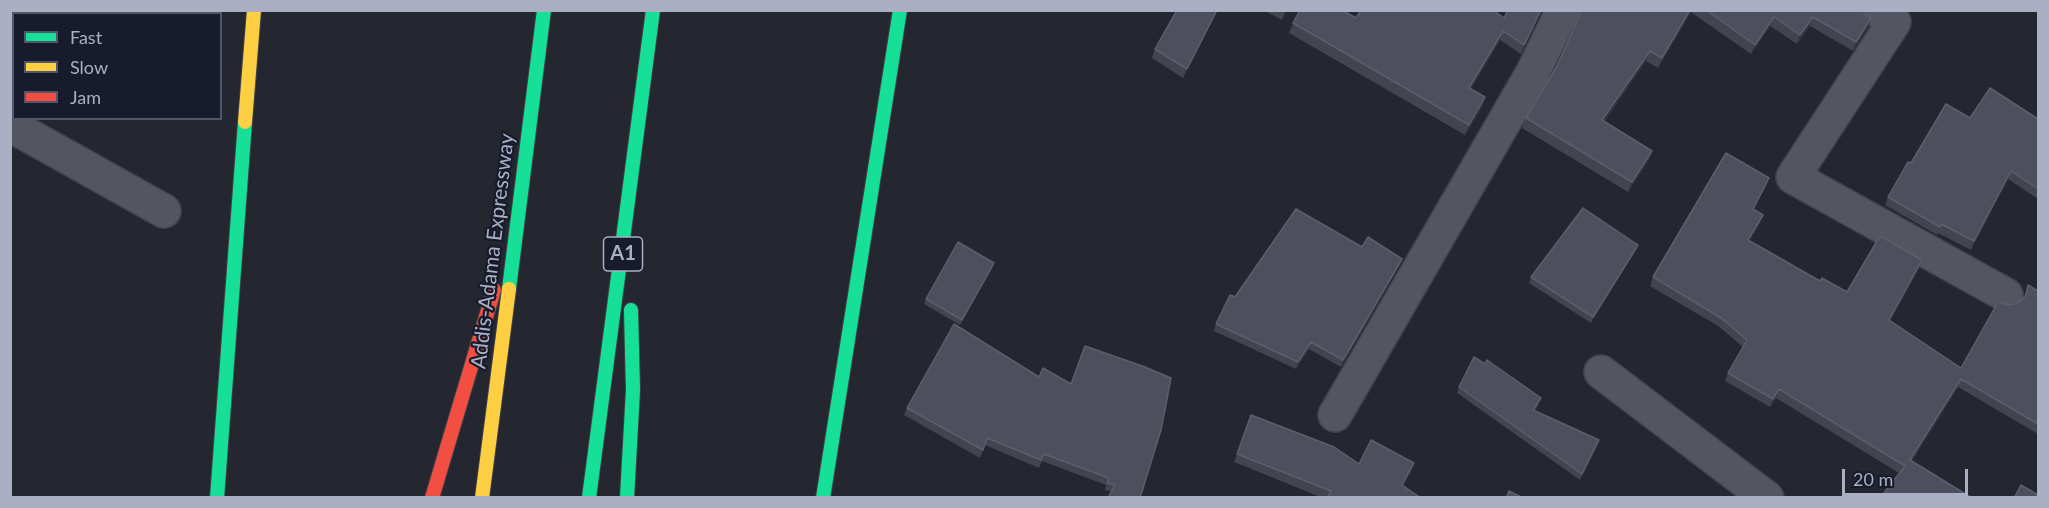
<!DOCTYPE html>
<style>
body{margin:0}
#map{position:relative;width:2049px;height:508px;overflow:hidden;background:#242630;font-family:Lato,sans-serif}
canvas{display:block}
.frame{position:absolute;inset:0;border:12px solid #abafc4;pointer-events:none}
.legend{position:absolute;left:12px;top:12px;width:210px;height:108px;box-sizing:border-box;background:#171b2b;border:2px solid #525668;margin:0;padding:8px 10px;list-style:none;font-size:18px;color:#abafc4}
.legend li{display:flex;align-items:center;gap:12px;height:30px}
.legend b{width:30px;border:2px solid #525668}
.scale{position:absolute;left:1842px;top:469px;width:126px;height:27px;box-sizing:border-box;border:3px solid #abafc4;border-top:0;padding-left:8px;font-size:18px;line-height:21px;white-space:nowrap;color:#abafc4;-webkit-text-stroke:4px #171b2b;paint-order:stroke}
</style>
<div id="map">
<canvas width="2049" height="508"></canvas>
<div class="frame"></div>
<ul class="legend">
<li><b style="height:8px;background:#16e098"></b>Fast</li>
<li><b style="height:8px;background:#ffcf43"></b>Slow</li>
<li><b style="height:8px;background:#f24e42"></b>Jam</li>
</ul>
<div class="scale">20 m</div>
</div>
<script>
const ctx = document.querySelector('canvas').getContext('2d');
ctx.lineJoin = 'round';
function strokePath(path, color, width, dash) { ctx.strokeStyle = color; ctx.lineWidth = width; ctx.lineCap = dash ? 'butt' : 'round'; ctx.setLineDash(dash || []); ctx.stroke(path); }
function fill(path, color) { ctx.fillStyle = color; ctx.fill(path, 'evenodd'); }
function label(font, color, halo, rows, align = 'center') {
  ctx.font = font + ' Lato,sans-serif'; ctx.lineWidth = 4.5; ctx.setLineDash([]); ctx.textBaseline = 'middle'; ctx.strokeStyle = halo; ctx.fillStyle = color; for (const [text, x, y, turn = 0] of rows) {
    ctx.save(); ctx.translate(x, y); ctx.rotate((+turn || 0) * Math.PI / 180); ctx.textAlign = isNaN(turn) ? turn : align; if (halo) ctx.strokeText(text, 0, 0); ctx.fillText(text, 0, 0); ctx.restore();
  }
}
const street = new Path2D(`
 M1877,10L1894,22L1793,177L2006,295
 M10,125L164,211
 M1601,372L1767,498
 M1335,415L1533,72L1563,10`);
const fast = new Path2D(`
 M509,289L544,10
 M217,498L245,122
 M589,498L653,10
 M627,498L633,390L631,310
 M823,498L900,10`);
const slow = new Path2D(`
 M245,122L254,10
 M482,498L509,289`);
const jam = new Path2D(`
 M432,498L494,290`);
strokePath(street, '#40424a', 36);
strokePath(fast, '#40424a', 16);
strokePath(slow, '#40424a', 16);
strokePath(jam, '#40424a', 16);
strokePath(street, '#535560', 33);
strokePath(fast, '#16e098', 14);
strokePath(slow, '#ffcf43', 14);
strokePath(jam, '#f24e42', 14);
fill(new Path2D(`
 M1177,10H1218L1183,78L1152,58L1155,49Z
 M1263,10H1286L1282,20Z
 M1542,10L1521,54L1500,40L1471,89L1485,97L1482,107L1465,135L1289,33L1293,23L1356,18H1504Z
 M1581,10H1692L1658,68L1646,61L1604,122L1652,151L1649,160L1628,192L1522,128L1526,118L1557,66L1580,15Z
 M1693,10H1860L1871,18L1868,28L1853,51L1810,26L1797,44L1770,26L1751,54L1692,13Z
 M1970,118L2038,119V199L2008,179L1971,250L1938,233L1937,235L1885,205L1888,197L1911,163Z
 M1769,178L1766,186L1754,209L1760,223L1749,241L1820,281L1847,292L1922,260L1919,268L1890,321L1961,368L2009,305L2018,303L2024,297L2028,285L2038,291V434L1958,387L1912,461L1899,473L1776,398L1770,407L1725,381L1728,373L1743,347L1718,326L1650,286L1653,277Z
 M1638,245L1636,250L1591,323L1529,283L1531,277Z
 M1362,247L1402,259L1399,266L1341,367L1309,349L1296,369L1214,331L1216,324L1235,297Z
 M992,269L960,325L924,304L926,299Z
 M1039,377L1071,384L1171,378L1112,492L1105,490L1106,485L1042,461L1039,468L985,445L980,458L904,415L907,408Z
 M1459,387L1539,404L1535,410L1597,445L1580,480L1457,393Z
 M1251,415L1359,464L1411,472L1403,486L1421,498H1323L1234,462Z`), '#424450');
fill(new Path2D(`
 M1217,10H1218L1183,78L1187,69Z
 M1541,10H1542L1521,54L1524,45Z
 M1690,10H1692L1658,68L1662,58Z
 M1774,17L1770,26L1751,54L1755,45Z
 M1813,17L1810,26L1797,44L1800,35Z
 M1871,18L1868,28L1853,51L1856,42Z
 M1503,31L1500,40L1466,97L1469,88Z
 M1650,51L1646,61L1598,130L1602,120Z
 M1485,97L1482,107L1465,135L1469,125Z
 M1652,151L1649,160L1628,192L1632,182Z
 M2011,171L2008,179L1971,250L1974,241Z
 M1769,178L1766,186L1749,217L1753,209Z
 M1763,215L1760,223L1745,249L1748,240Z
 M1638,245L1636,250L1591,323L1593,317Z
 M1402,259L1399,266L1341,367L1343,360Z
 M1922,260L1919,268L1886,329L1889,320Z
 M994,263L992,269L960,325L962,320Z
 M1311,342L1309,349L1296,369L1298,362Z
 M1961,379L1958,387L1907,469L1910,460Z
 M1779,389L1776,398L1770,407L1773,399Z
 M1414,463L1411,472L1399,494L1402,485Z`), '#31333e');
const building = new Path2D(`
 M1177,10H1217L1187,69L1155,49Z
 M1300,10H1342L1356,18L1361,10H1493L1504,18L1508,10H1541L1524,45L1503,31L1469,88L1485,97L1469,125L1293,23Z
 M1582,10H1690L1662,58L1650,51L1602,120L1652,151L1632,182L1526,118L1557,66Z
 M1706,10H1860L1871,18L1856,42L1813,17L1800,35L1774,17L1755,45Z
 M1990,88L2038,119V189L2011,171L1974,241L1941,224L1940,227L1888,197L1908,162L1911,163L1946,104L1970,118Z
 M1726,153L1769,178L1753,209L1763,215L1748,240L1820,281L1822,278L1847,292L1880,236L1922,260L1889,320L1961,368L1998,302L2009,305L2018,303L2026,295L2028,285L2038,291V424L1961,379L1910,460L1972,498H1880L1905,466L1779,389L1773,399L1728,373L1747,340L1721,318L1653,277Z
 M1583,208L1638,245L1593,317L1531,277Z
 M1296,209L1362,247L1368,237L1402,259L1343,360L1311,342L1298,362L1216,324L1230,295L1235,297Z
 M958,242L994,263L962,320L926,299Z
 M954,324L1039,377L1043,368L1071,384L1085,346L1145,367L1171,378L1161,430L1140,498H1108L1115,485L1107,483L1109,478L1044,454L1041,460L987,438L983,450L907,408Z
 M1474,357L1485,364L1487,360L1541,398L1533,410L1599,440L1582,474L1459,387Z
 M1251,415L1334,447L1359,464L1371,440L1414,463L1402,485L1421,498H1327L1331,491L1237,454Z
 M2021,485L2038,495V498H2014Z
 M1509,491L1523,498H1506Z`);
fill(building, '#4d505c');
strokePath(building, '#5c5e6c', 1.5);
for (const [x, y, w] of [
 [623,254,39]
]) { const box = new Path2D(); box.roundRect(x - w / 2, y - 17, w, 34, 4.5); ctx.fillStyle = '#171b2b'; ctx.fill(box); strokePath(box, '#abafc4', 1.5); }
label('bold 20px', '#abafc4', null, [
 ["A1",623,254]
]);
label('21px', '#abafc4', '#171b2b', [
 ["Addis-Adama Expressway",493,251,-83]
]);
</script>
